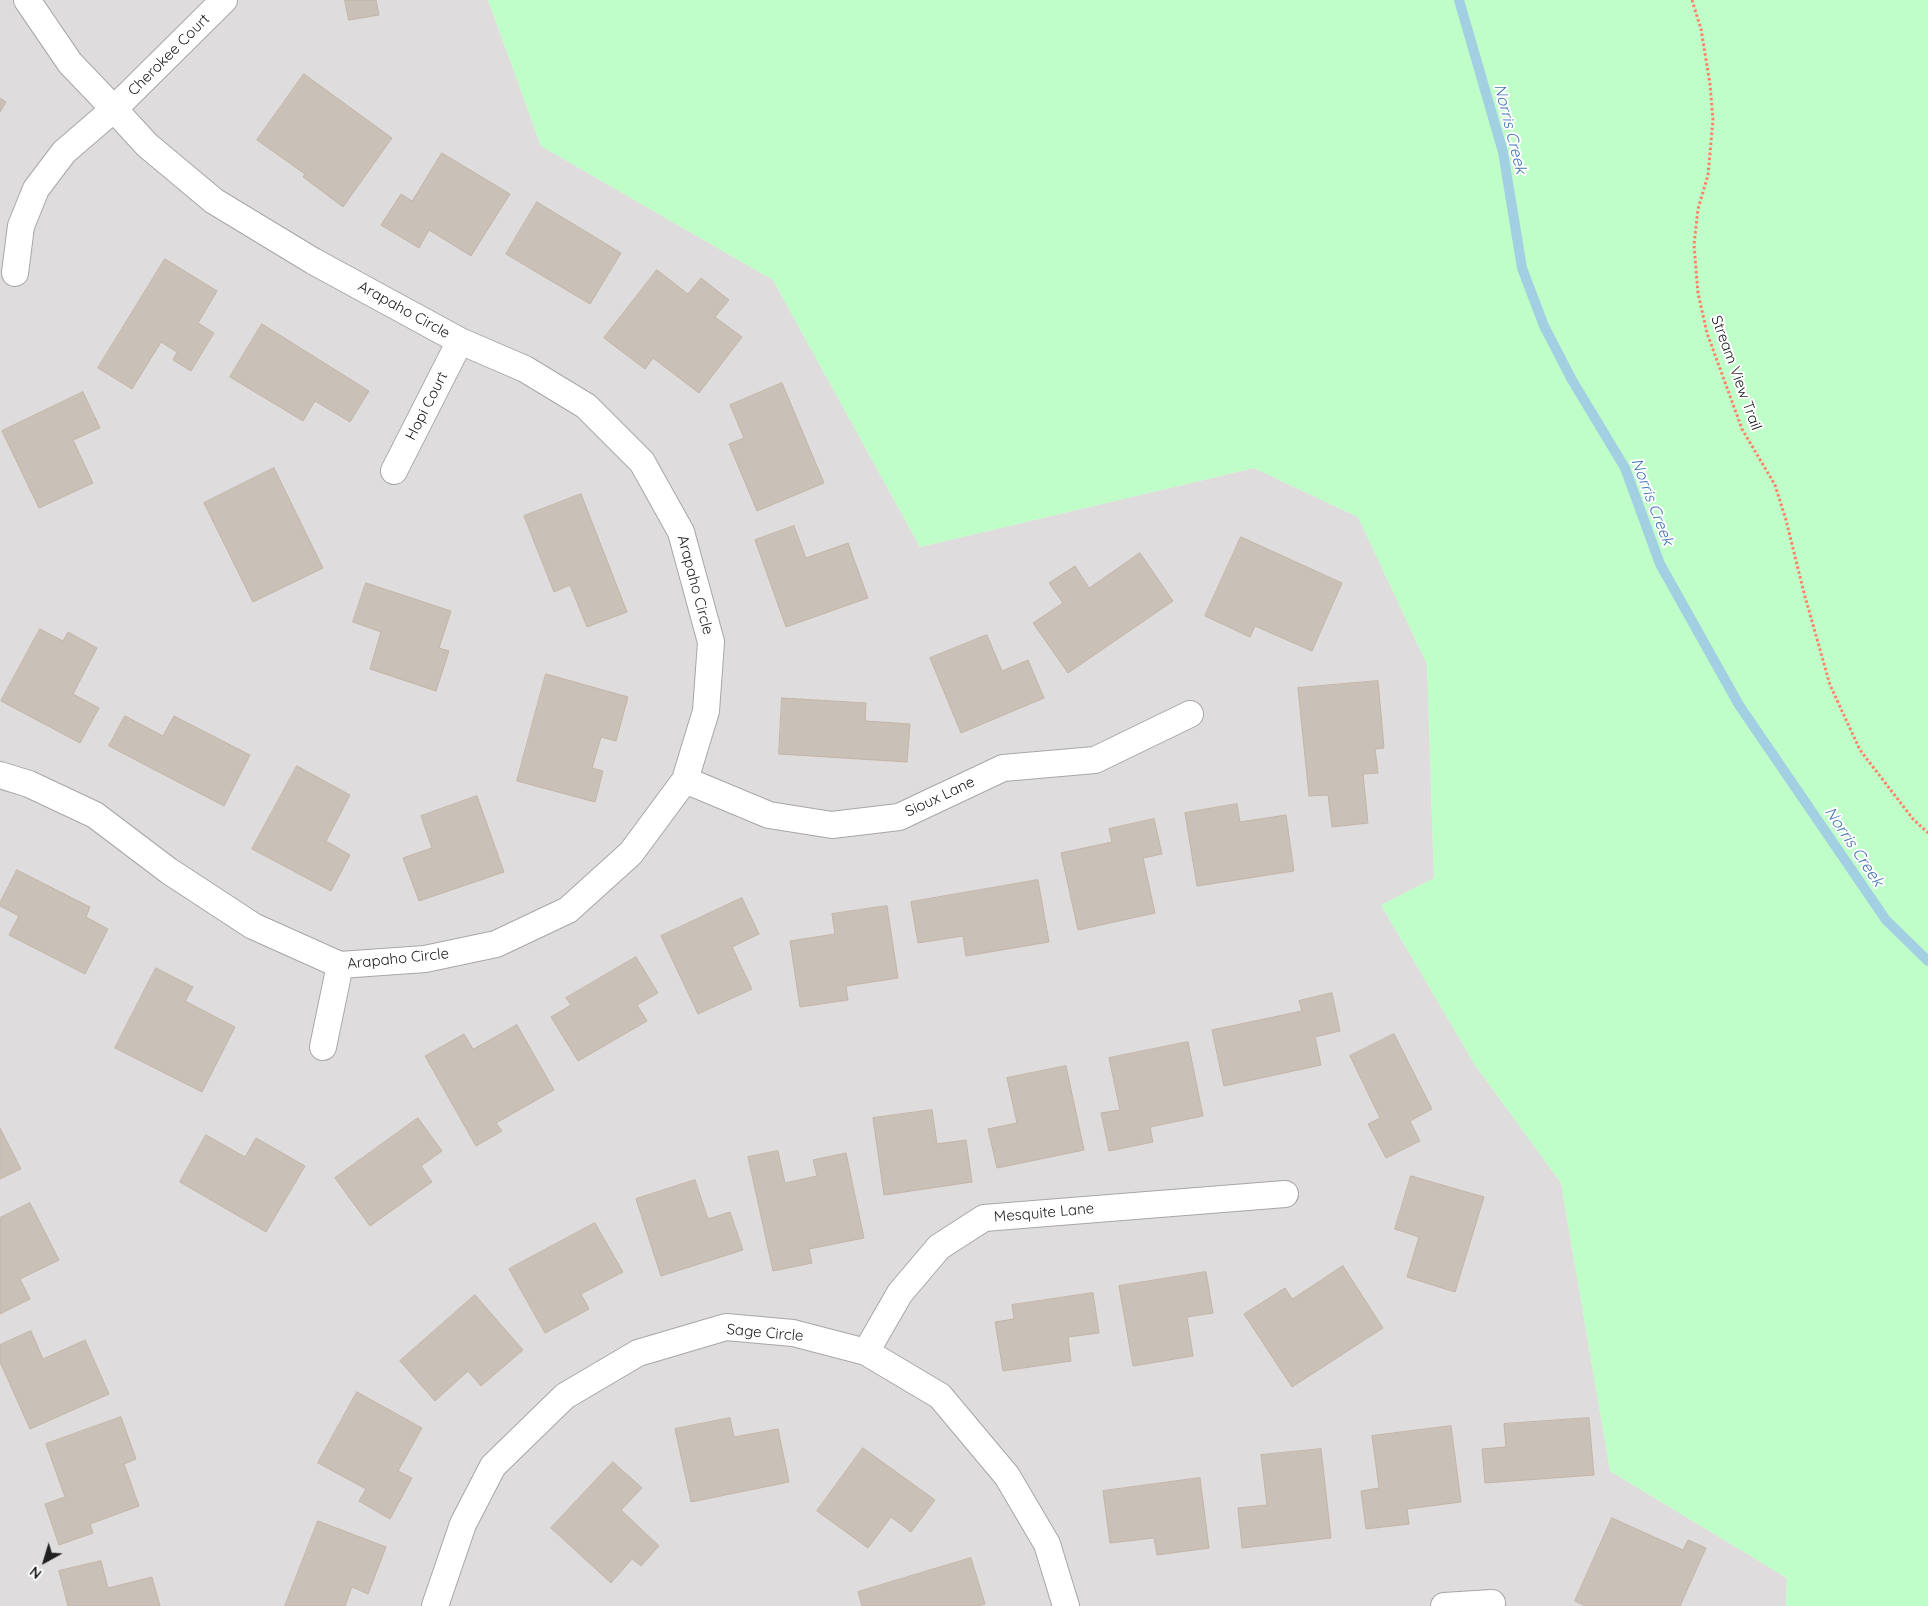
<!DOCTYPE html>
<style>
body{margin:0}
#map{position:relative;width:1928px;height:1606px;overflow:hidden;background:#f1eee5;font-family:Quicksand,sans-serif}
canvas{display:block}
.north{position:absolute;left:20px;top:1536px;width:50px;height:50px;-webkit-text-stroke:4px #fff;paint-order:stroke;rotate:219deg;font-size:14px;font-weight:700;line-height:20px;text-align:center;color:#202020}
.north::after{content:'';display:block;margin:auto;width:18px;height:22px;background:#202020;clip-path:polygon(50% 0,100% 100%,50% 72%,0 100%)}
</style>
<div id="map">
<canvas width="1928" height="1606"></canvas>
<div class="north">N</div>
</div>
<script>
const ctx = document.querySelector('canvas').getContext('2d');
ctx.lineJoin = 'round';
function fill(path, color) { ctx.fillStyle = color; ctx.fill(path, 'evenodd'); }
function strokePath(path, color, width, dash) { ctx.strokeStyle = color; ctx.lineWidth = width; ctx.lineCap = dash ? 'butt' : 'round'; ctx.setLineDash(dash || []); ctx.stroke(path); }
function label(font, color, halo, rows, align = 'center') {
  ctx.font = font + ' Quicksand,sans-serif'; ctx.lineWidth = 4; ctx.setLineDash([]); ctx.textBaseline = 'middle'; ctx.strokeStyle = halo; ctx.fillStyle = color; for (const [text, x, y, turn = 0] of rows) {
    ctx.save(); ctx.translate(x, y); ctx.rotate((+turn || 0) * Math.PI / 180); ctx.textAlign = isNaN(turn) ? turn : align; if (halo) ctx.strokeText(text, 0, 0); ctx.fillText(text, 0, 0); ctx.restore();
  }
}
fill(new Path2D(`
 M0,0H488L541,146L773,280L920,547L1254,468L1358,517L1427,664L1434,878L1381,905L1475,1065L1561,1183L1610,1471L1787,1578L1786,1606H0Z`), '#dedcdc');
fill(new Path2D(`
 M488,0H1928V1606H1786L1787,1578L1610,1471L1561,1183L1475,1065L1381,905L1434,878L1427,664L1358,517L1254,468L920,547L773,280L541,146Z`), '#bffec8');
strokePath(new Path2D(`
 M1459,0L1503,152L1522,268L1544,326L1572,380L1625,468L1660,564L1739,705L1886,920L1928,961`), '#a2d0e2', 10);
const building = new Path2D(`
 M345,0H376L379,15L349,20Z
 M304,74L392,138L343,207L303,177L305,174L257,140Z
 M0,98L6,102L0,112Z
 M442,153L510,194L471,256L429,230L419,248L381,225L401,194L412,201Z
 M537,202L621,253L590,304L506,254Z
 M165,259L217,291L198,323L214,333L191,371L173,360L177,352L161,342L132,389L98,368Z
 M657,270L688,294L701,278L729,300L715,317L742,337L699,393L653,358L645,369L604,338Z
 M262,324L369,391L350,422L315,401L303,421L230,377Z
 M782,383L824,483L757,511L729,444L744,438L730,405Z
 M83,392L100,428L73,440L93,483L39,508L2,431Z
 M274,468L323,568L253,602L204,503Z
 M581,494L627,612L587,627L570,585L554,592L524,516Z
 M794,526L806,558L848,543L868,598L786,627L755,540Z
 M1241,537L1342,583L1312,651L1255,626L1250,637L1205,616Z
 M1140,553L1173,601L1068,673L1033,623L1063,603L1049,583L1075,566L1089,588Z
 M366,583L451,611L439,648L449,651L436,691L370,669L381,632L353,622Z
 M40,629L63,641L68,632L97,648L73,694L99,708L80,743L1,701Z
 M987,635L1002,671L1028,660L1044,698L961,733L930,658Z
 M546,674L628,697L616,741L601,737L592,768L603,771L595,802L517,781Z
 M1378,681L1384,748L1375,749L1378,773L1363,774L1368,823L1332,827L1328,795L1309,796L1298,688Z
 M782,698L866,703L865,721L910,724L907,762L779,754Z
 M125,716L163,736L174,716L250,755L224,806L109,746Z
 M297,766L350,795L326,841L350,855L331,891L252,849Z
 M477,796L504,872L419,901L403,858L432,848L421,816Z
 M1237,804L1240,822L1286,815L1294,871L1197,886L1185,813Z
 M1154,819L1162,854L1143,858L1155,913L1078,930L1061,853L1112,842L1109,829Z
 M17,870L90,907L86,917L108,929L85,974L9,935L19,916L0,906V903Z
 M1038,880L1049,942L966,956L963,936L918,943L911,902Z
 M742,898L759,934L732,947L752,989L698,1014L661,936Z
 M887,906L898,978L846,986L848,1000L800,1007L790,941L835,934L832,914Z
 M636,957L658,993L637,1005L647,1021L578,1061L551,1017L571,1005L566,998Z
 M156,968L193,987L185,1001L235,1027L202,1092L115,1048Z
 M1332,993L1340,1031L1315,1037L1321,1065L1224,1086L1212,1030L1302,1011L1299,1001Z
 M517,1025L554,1090L496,1123L502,1131L476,1146L425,1056L464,1034L473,1049Z
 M1394,1034L1432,1109L1410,1121L1420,1141L1386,1158L1368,1124L1380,1118L1350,1056Z
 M1188,1042L1203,1116L1150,1127L1153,1142L1109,1151L1101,1113L1120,1110L1109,1058Z
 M1066,1066L1084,1150L997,1168L988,1129L1017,1123L1007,1078Z
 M932,1110L937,1144L966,1140L972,1182L884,1195L873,1118Z
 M418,1118L442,1151L421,1166L432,1182L370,1226L335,1178Z
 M0,1128L21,1169L0,1179Z
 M206,1135L245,1157L256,1138L305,1166L266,1232L180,1182Z
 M778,1151L785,1183L817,1176L813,1160L846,1153L864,1238L809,1249L812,1263L773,1271L748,1157Z
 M1411,1176L1484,1197L1455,1292L1407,1277L1419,1237L1395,1229Z
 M695,1180L708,1219L730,1212L743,1250L661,1276L636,1199Z
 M30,1203L59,1260L20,1279L30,1299L0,1314V1218Z
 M595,1223L623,1272L581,1294L589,1309L545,1333L509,1269Z
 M1343,1266L1383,1328L1292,1387L1244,1314L1285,1288L1292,1299Z
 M1206,1272L1213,1313L1187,1317L1193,1356L1133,1366L1119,1286Z
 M1093,1293L1099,1333L1068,1337L1071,1361L1003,1371L995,1322L1014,1319L1012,1305Z
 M475,1295L523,1350L481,1386L468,1371L435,1401L400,1361Z
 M31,1331L43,1359L85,1340L109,1394L30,1429L0,1362V1345Z
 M357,1392L422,1428L398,1471L412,1478L390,1519L359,1501L366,1489L318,1463Z
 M121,1417L136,1459L124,1464L139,1506L90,1524L93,1533L59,1545L45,1504L65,1497L46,1444Z
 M730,1418L734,1437L778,1429L789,1482L691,1502L675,1429Z
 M1589,1418L1594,1475L1485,1483L1482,1449L1506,1447L1504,1424Z
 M1451,1426L1461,1502L1407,1509L1409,1524L1366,1529L1361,1491L1379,1488L1372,1436Z
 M863,1448L935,1500L911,1532L891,1517L868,1548L817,1511Z
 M1321,1449L1331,1538L1242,1548L1238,1508L1267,1505L1261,1455Z
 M613,1462L642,1488L621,1510L659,1546L641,1566L632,1559L611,1583L551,1528Z
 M1200,1478L1209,1548L1157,1555L1154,1538L1110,1543L1103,1491Z
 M1612,1518L1683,1550L1688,1540L1706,1548L1680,1606H1585L1575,1601Z
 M318,1521L386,1547L368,1594L352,1587L345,1606H285Z
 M971,1558L985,1604L978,1606H862L858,1592Z
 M101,1561L108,1588L152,1577L160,1606H68L59,1571Z`);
fill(building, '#c9c0b8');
strokePath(building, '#c4b5a6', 1);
const minor = new Path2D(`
 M15,273L21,226L36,189L64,152L114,109L224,0
 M394,471L460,341
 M0,775L29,784L95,815L169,871L253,926L340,965L425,959L496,944L568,910L631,853L685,780L706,711L711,642L681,532L642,462L586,406L525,369L460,341L313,261L214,201L147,145L114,109L70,63L27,0
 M685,780L769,815L832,825L899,817L1003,768L1095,760L1190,714
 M323,1047L340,965
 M866,1352L900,1293L939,1247L984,1218L1285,1194
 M435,1606L463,1524L493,1466L565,1396L638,1353L726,1327L793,1333L866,1352L940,1396L1007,1476L1047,1544L1066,1606
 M1444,1606L1492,1603`);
strokePath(minor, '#a7a7a7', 28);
strokePath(new Path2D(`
 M1692,0L1701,29L1710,84L1713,120L1708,175L1698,209L1694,245L1698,293L1707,333L1742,429L1775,485L1786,520L1804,593L1830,685L1860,750L1913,819L1928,833`), '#ff8068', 3, [2.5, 2.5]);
strokePath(minor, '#fff', 26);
label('15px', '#202020', '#fff', [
 ["Cherokee Court",169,55,-45],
 ["Arapaho Circle",404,310,29],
 ["Stream View Trail",1736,373,70],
 ["Hopi Court",427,406,-63],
 ["Arapaho Circle",695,585,75],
 ["Sioux Lane",940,797,-25],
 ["Arapaho Circle",398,959,-6],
 ["Mesquite Lane",1044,1213,-5],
 ["Sage Circle",765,1333,5]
]);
label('italic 16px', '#4377b8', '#fff', [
 ["Norris Creek",1510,129,76],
 ["Norris Creek",1652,502,69],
 ["Norris Creek",1854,847,56]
]);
</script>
